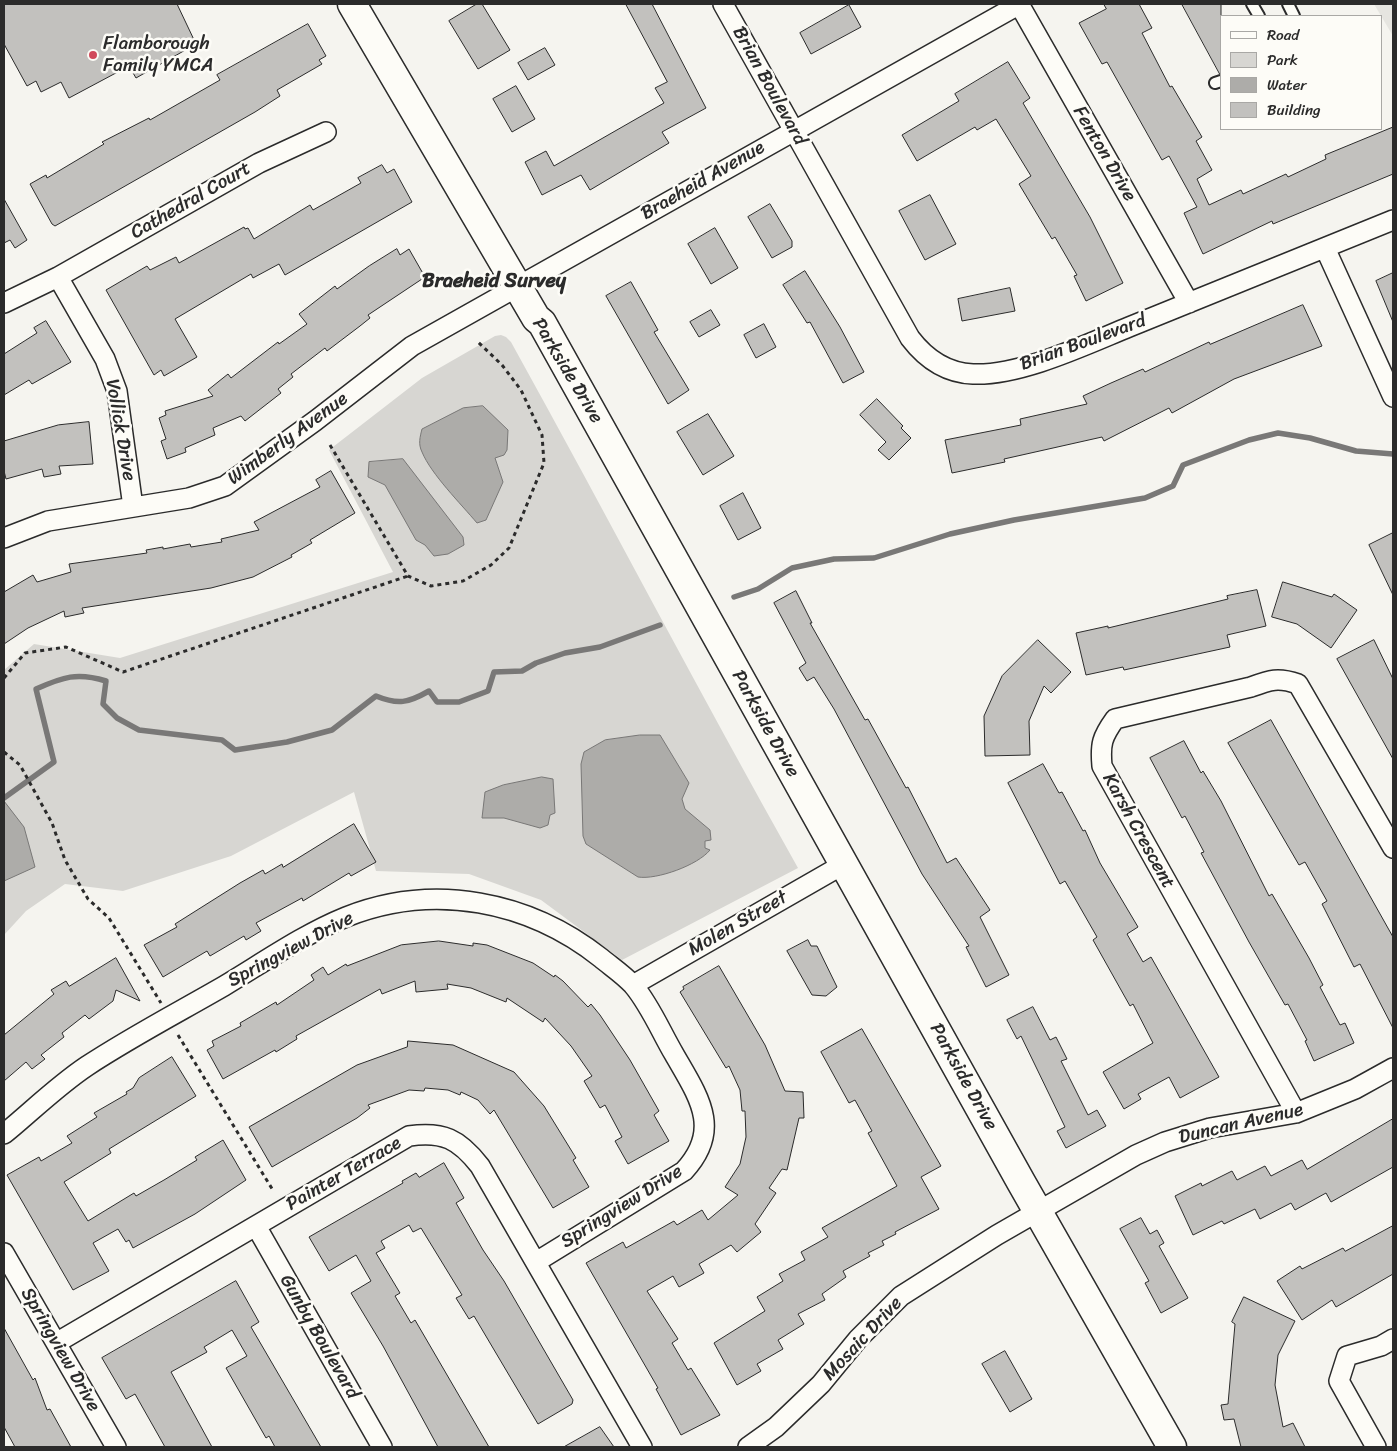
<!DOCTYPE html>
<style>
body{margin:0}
#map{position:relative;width:1397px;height:1451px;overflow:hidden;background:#f5f4ef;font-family:Sriracha,sans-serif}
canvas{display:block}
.frame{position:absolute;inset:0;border:5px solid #2b2b2b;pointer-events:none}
.legend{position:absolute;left:1220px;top:15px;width:162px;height:115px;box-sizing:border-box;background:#fdfcf7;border:1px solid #a9a8a5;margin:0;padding:6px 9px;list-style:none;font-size:15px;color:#2b2b2b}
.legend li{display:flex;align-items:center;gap:10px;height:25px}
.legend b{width:25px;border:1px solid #a9a8a5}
</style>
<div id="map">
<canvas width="1397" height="1451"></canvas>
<div class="frame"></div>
<ul class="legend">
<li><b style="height:6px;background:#fdfcf7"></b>Road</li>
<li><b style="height:14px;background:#d7d6d2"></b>Park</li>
<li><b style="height:14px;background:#adaca9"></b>Water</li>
<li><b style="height:14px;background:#c2c1be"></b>Building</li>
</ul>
</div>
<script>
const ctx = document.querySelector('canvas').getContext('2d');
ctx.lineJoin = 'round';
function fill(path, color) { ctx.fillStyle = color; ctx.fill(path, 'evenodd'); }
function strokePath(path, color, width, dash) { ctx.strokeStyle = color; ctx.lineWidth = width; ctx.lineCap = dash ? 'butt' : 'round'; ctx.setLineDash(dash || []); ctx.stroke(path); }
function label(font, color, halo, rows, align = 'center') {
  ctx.font = font + ' Sriracha,sans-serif'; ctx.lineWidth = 5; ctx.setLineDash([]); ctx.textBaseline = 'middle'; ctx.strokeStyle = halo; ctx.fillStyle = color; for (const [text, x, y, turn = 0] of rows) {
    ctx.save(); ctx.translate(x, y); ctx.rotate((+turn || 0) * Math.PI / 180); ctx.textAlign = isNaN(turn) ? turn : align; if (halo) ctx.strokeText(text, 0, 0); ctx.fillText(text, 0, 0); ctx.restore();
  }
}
fill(new Path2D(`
 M1374,4H1393V36Z`), '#e6e5e0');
fill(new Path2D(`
 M501,335L506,337L511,342C608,517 700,694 798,868L622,960L541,900L469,874L376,871L354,792L231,856L123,891L65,884L26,911L4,935V670L34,644L120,658L393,572L329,450L422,378L495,336Z`), '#d7d6d2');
const water = new Path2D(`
 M483,406L508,430L507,450L504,455L495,458L503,482L486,520L477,523C461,504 431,474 422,452C418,444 420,437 422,429L463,408Z
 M403,459L463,537L464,545L448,554L434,556L425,545L416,540L385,485L368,477L369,462Z
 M640,735H660L689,783L682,799L685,809L710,830L711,840L705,841V848L710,850C698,865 657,880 638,877L586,844L583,836L581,764L584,752L605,740Z
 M542,777L553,779L555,813L550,815L548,825L540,828L504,818H482L485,792L503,785Z
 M4,801L24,827L35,867L4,881Z`);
fill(water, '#adaca9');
strokePath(water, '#797877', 1);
strokePath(new Path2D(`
 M734,597L758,589L792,568L834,559L874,558L950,534L1014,520L1145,498L1173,486L1183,465L1249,440L1278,433L1310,438L1356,451L1393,454
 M4,798L54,762L36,689C63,677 77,672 106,681L103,704L117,718L139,730L222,740L235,750L287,742L332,730L376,696C398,705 408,703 429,691L437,702H459L488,691L494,672L522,671L536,663L565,653L600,647L660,625`), '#797877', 5.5);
const building = new Path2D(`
 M4,4H177L196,44L136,78L129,66L69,98L61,82L41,92L36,81L27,86L4,44Z
 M477,4H482L510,50L478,69L449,21Z
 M626,4H652L706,108L662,132L669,143L590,190L581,175L542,195L525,162L546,151L554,166L664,103L655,88L667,82Z
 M1104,4H1139L1152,28L1142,33L1170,87L1172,86L1202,137L1196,141L1212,170L1197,179L1209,205L1241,190L1243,194L1286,174L1288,177L1326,159L1325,155L1393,127V174L1273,224L1272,221L1203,254L1184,213L1197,207L1169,156L1162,160L1107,62L1102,64L1079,23L1106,9Z
 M1182,4H1221V74H1220Z
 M849,5L861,27L811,54L800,33Z
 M308,24L326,56L319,60L322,64L277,90L280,96L255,112L55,226L52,224L30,184L46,175L47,178L104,144L102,142L149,118L150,120L220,80L217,75Z
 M545,48L555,65L528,80L518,63Z
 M1008,62L1030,98L1023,103L1090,217L1123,283L1086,301L1074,276L1077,275L1055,237L1052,239L1019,184L1031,176L996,119L977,130L975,127L917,161L902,135L959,101L955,94Z
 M516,86L535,119L512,132L493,99Z
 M382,165L387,173L394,169L412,202L285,275L279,264L253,278L251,274L175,319L197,357L164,376L161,370L154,375L106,290L147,266L150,270L176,257L179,263L244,227L245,229L248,228L254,239L310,205L313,210L361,183L358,178Z
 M930,195L956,244L925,260L899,211Z
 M4,199L27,240L15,248L10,240L4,243Z
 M770,204L792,241V247L772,258L748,217Z
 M715,228L738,268L711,284L688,244Z
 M397,249L400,255L409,249L425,277L368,315L370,318L360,326L327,351L325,348L291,374L293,377L278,389L281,393L245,421L241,416L213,428L215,435L185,448L186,452L167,459L161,441L166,439L159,418L166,415L165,411L213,396L208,390L228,374L231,378L278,342L279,344L307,324L299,314L335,286L337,289L369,266Z
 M805,271L840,327L864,372L843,383L810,322L807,323L783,285Z
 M1393,273V322L1376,281Z
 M631,282L658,330L654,332L689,390L668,404L606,296Z
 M1010,288L1015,311L962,321L958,299Z
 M1303,305L1322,346L1234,379L1172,413L1169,408L1104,441L1102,437L1004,459L1005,462L952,473L945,440L1021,425L1020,419L1087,404L1083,396L1111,383L1143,369L1145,372L1209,342L1210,344Z
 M711,310L720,325L699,337L690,322Z
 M46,321L71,362L32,384L29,380L4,395V354L37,333L34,328Z
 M764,324L776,347L756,358L744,335Z
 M877,399L903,426L901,428L911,438L889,460L878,450L886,442L860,415Z
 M708,414L734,456L703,475L677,432Z
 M89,422L93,464L59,466L61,474L44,477L42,469L6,479L4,471V441L58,425Z
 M331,471L355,513L310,540L312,543L291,555L292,557L253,577L211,588L82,608L84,613L65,617L64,611L28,628L4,644V592L33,575L37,582L71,572L69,564L147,553L146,550L163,547V549L190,544L191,547L222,542L221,539L259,530L254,522L320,487L316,480Z
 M743,493L761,528L738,540L720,506Z
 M1393,533V595L1369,545Z
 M1283,582L1332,597L1334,594L1357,610L1331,648L1297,624L1272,617Z
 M1257,590L1266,626L1227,635L1230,647L1124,670L1123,667L1086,675L1076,633L1108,626V628L1228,599L1227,596Z
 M796,591L812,623H810L865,720L868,719L906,788L908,787L947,863L956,858L990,910L980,917L1009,975L986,987L966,947L969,946L922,874L834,709L814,677L807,681L799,668L806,663L774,603Z
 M1038,640L1071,672L1051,693L1044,686L1029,721L1030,755L985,756L984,716L1002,676Z
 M1374,640L1393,679V759L1337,659Z
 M1271,720L1393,937V1028L1360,964L1354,967L1322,904L1327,901L1305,862L1299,865L1228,743Z
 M1184,741L1201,773L1203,771L1221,801L1269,896L1272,894L1309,958L1323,985L1320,987L1340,1025L1345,1023L1354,1043L1314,1061L1305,1041L1307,1040L1288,1004L1285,1005L1249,942L1201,853L1204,852L1185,816L1182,818L1150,758Z
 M1043,764L1059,793L1062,792L1083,831L1085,830L1100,863L1138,927L1127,934L1143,962L1151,957L1219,1077L1180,1098L1169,1077L1138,1094L1141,1099L1124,1109L1103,1072L1153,1043L1133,1004L1130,1006L1093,940L1097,937L1065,881L1060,884L1008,783Z
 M354,824L376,862L351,876L349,873L303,901L302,898L256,923L261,931L246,940L244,936L210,956L207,951L163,977L144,945L177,927L175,924L240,883L263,870L265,874L282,864L283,867Z
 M808,940L811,946H817L837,987L826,996L812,995L787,951Z
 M439,941L473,946V943L487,945L533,963L554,977L555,975L563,981L588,1007L591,1004L600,1015L630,1060L659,1111L654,1115L669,1141L628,1164L615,1141L622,1137L605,1105L600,1108L584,1081L592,1076L571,1046L545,1018L543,1022L507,998L506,1002L471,988L447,984L448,989L416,992L415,981L382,994L380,989L296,1036L297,1039L276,1052L275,1050L223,1079L207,1050L214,1046L212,1041L241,1026L240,1023L276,1002L277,1005L314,980L311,975L323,967L328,975L346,964L347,966L401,945Z
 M116,958L140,1001L116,990L113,1001L89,1019L85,1015L62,1033L64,1037L41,1055L45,1059L32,1069L26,1062L4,1081V1035L54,994L51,990L66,981L69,986Z
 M719,966L765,1045L785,1091L803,1092L804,1118H799L787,1170L782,1169L769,1188L776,1193L755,1224L761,1232L737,1252L731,1245L699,1264L704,1273L679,1287L673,1276L647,1291L678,1339L672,1343L688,1370L691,1368L720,1415L681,1435L656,1389L658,1388L586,1263L623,1242L626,1248L674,1221L677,1225L702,1210L708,1220L738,1195L725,1187L740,1164L746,1137L745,1111H742L740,1090L729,1066L726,1068L680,992L684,989L683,987Z
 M1033,1007L1050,1040L1056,1037L1067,1059L1061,1061L1088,1115L1097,1110L1106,1126L1066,1148L1057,1131L1065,1127L1021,1036L1017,1039L1007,1020Z
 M862,1029L941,1166L921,1177L939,1209L895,1232L896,1234L882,1241L884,1245L868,1253L870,1256L843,1271L846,1277L822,1294L825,1300L798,1314L804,1324L778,1340L783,1349L757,1364L761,1371L737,1385L714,1343L765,1311L757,1297L783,1281L779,1274L805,1260L801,1252L828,1237L822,1228L897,1186L868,1133L872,1131L855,1100L849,1103L821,1052Z
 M408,1041L453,1045L514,1072L544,1106L576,1158L573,1160L589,1187L553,1208L494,1110L490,1114L478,1100L461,1092L460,1095L448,1090L425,1088L424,1091L409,1090L368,1105L370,1108L357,1118L272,1167L249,1127L357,1065L407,1047Z
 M172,1057L196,1096L109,1149L111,1153L64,1182L88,1221L134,1193L136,1196L164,1180L197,1160L195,1157L223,1140L246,1180L195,1214L133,1248L129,1240L126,1242L118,1229L93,1243L109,1271L73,1290L7,1175L39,1157L41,1161L72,1143L67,1136L97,1117L94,1113L127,1094L126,1092L133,1088L139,1078Z
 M1393,1119V1167L1331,1202L1326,1193L1295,1210L1291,1203L1260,1219L1255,1209L1224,1224L1222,1221L1193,1235L1175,1196L1201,1183L1202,1186L1232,1171L1237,1180L1265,1166L1271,1176L1302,1160L1307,1169Z
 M444,1163L464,1198L456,1203L483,1250L504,1281L573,1400L572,1404L538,1424L474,1316L469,1319L456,1298L462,1295L421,1228L413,1232L409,1225L381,1241L385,1248L376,1253L400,1293L395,1296L411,1323L415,1320L489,1447H438L383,1346L351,1293L371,1281L356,1255L329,1271L309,1237L403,1183L402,1181L416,1173L419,1177Z
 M1141,1218L1150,1234L1157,1230L1164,1243L1159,1246L1188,1298L1161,1313L1145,1283L1149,1281L1120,1229Z
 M1393,1226V1274L1336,1307L1332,1300L1302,1320L1277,1281L1300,1266L1302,1269L1343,1248L1345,1251Z
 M236,1281L259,1322L251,1327L321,1447H275L269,1436L266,1438L226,1368L247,1356L232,1330L204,1347L207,1352L171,1372L212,1447H165L135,1394L126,1399L102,1358Z
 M1244,1297L1295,1321L1278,1355L1275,1385L1283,1427L1293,1423L1305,1447H1241L1234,1419L1224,1420L1221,1405L1228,1404L1235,1324L1232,1322Z
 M4,1328L33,1380L35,1378L47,1410L50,1409L71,1447H15L4,1427Z
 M1005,1351L1032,1399L1010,1412L982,1364Z
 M600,1427L614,1447H564Z`);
fill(building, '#c2c1be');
strokePath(building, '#2b2b2b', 1);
const lane = new Path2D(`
 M1252,4L1259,16
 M1288,4L1294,16
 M1215,83L1221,81`);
const street = new Path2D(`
 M723,4L910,338C926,359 946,373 973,374C1020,376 1085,345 1129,327C1217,292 1305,256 1393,220
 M1019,4L1189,303
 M1325,248L1393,397
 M58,277L105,359L117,391L133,507
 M4,303L58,277L259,163L326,132
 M4,538L48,521L189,498L225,486L315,421L412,346L1020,4
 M633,985L844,864
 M1296,1113L1102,766C1100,744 1102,737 1115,719L1251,687C1270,680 1278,677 1298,684L1393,848
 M4,1134C31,1112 57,1086 87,1066C131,1037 179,1012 224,986C264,962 304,934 346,917C434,882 529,901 601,958C612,967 624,975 633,985C650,1005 661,1032 674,1054C698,1096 723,1129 684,1171L536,1262
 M256,1226L382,1447
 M4,1253L116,1447
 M56,1343L409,1136C443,1131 459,1139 480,1166L642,1447
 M748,1447L776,1427L821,1384L858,1339L901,1296L997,1235L1136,1155L1165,1142L1210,1128L1296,1113L1355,1089L1393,1068
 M1376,1447L1339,1381L1347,1356L1381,1346L1393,1339`);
const secondary = new Path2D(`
 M352,4L536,318L542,323L1021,1182L1172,1447`);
strokePath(lane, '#2b2b2b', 14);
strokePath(street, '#2b2b2b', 22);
strokePath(secondary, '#2b2b2b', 31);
strokePath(new Path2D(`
 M330,445L408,576L431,586L463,581L491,565L509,548L544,463L542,435L521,390L502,365L478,342
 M4,678L25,653L66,647L123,672L408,576
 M4,752L20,765L52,823L65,860L88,899L109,918L161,1003
 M178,1035L274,1192`), '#2b2b2b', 3, [4, 4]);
strokePath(lane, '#fdfcf7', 10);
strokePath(street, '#fdfcf7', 19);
strokePath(secondary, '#fdfcf7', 28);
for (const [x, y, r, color] of [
 [93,55,5,"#d1495b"]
]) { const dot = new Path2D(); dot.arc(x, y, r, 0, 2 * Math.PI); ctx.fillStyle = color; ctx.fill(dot); strokePath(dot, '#fdfcf7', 2); }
label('19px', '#2b2b2b', '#fdfcf7', [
 ["Flamborough",103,44],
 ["Family YMCA",103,66]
], 'left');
label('19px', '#2b2b2b', '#fdfcf7', [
 ["Brian Boulevard",769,86,61],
 ["Fenton Drive",1104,154,60],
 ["Braeheid Avenue",703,181,-30],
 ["Cathedral Court",191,201,-30],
 ["Brian Boulevard",1083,343,-20],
 ["Parkside Drive",567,371,59],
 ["Vollick Drive",120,430,80],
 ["Wimberly Avenue",288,439,-36],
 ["Parkside Drive",765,724,61],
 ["Karsh Crescent",1138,831,61],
 ["Molen Street",738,924,-30],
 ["Springview Drive",291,950,-28],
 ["Parkside Drive",963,1077,61],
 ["Duncan Avenue",1241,1124,-13],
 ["Painter Terrace",344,1174,-30],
 ["Springview Drive",622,1207,-32],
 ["Gunby Boulevard",319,1337,60],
 ["Mosaic Drive",863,1339,-47],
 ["Springview Drive",60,1350,60]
]);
label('bold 20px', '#2b2b2b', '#fdfcf7', [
 ["Braeheid Survey",494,282]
]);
</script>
